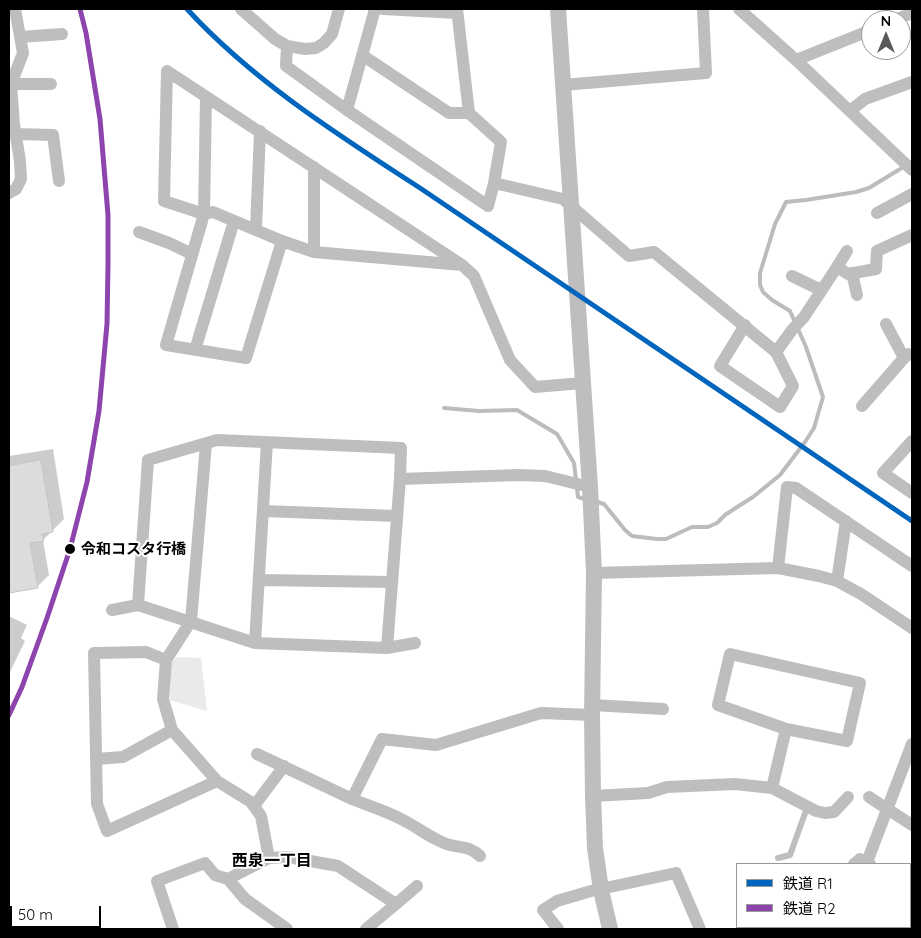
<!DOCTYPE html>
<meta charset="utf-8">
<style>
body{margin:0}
#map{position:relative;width:921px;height:938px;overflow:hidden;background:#fff;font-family:Quicksand,"Noto Sans JP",sans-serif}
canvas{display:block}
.frame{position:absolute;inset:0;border:10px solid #000;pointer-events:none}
.legend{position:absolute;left:736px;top:863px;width:175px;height:65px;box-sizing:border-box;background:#fff;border:1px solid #999;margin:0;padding:6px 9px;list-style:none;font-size:15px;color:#000}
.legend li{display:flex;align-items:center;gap:10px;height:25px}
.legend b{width:25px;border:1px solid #999}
.north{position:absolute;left:861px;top:10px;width:50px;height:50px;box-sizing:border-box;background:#fff;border:1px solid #999;border-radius:50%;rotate:0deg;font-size:14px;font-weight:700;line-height:20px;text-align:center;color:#000}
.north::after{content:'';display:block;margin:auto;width:18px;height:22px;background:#595959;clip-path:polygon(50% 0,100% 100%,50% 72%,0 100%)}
.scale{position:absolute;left:10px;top:906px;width:91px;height:22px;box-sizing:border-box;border:2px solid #000;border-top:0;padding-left:6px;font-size:15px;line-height:18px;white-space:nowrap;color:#000;-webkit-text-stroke:4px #fff;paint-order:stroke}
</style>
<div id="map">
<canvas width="921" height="938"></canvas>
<div class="frame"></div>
<ul class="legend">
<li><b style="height:6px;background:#0065bd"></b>鉄道 R1</li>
<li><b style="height:6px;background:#8e44ad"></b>鉄道 R2</li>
</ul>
<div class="north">N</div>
<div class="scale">50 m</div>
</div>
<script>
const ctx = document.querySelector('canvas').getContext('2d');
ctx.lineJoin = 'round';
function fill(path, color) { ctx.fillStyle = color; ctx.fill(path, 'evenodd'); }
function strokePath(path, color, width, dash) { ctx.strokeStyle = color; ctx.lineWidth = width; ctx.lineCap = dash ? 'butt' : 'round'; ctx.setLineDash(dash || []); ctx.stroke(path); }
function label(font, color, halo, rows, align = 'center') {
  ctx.font = font + ' Quicksand,"Noto Sans JP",sans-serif'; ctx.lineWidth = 4; ctx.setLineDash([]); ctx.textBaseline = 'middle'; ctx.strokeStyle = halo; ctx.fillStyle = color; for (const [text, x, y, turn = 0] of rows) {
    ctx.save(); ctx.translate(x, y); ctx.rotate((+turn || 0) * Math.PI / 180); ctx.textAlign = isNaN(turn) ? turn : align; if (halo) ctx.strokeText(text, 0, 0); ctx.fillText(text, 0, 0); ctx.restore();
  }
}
fill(new Path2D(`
 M177,657L201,658L207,711L170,700L168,670L171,663Z`), '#eaeaea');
fill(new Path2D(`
 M53,449L64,519L43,540L49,575L37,587L9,591V456Z
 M11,617L27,625L21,638L25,641L9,674V618Z`), '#0003');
strokePath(new Path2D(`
 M444,408L479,411L517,410L557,434L574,463L578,497L585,499
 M594,501L604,504L625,530L632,536L657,539H666L692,527H708L717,523L725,515L734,509L753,497L780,475L805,442L814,428L823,397L806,347L790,311L772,300L763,292L760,285V273L775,224L786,202L806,200L856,192L869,188L905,166`), '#bcbcbc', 4);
const building = new Path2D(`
 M41,460L53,532L42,534L44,541L30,543L38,588L9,593V466Z`);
fill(building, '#dcdcdc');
strokePath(building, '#c5c5c5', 1);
strokePath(new Path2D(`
 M778,858L790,855L808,805`), '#bebebe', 6);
strokePath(new Path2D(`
 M241,9L275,39L287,46L305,49L316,48L324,43L332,34L339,9
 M375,9L347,110L488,206L494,183L501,142L469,113L457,9
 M383,9L457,13
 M739,9L796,60L912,170
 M895,20L912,13
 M20,37L62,34
 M287,46L286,66L347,110
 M362,55L449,113H469
 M796,60L871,30
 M9,84H51
 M563,85L706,73L703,9
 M206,97L204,214L166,345L246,358L282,241
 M850,111L865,99L912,82
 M15,134L53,135L59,181
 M494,183L563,199L629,256L654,252L776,352L792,330L804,317L837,267L848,274L876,269L877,251L912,235
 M9,193L16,189L21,179L20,161L14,124L11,84L23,53L15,9
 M877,213L912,194
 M256,229L260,131
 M139,232L169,243L192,254
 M314,252V167
 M462,265L314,252L282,241L213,212L204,214L164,201L167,71L462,265L474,276L510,360L535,387L583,383
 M837,267L847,251
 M852,273L857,295
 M792,276L821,290
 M886,324L904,358L908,354L909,355
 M745,325L720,366L780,407L793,386L776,352
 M195,350L234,221
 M862,406L904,358
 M912,441L883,473L912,493
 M206,444L191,621L166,660L163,699L172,730L217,781L251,802L261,816L269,858L288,857L338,866L396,904L366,929
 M400,479L519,475L545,476L590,487
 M263,511L396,516
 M778,568L787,487L796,488L912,566
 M594,573L778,568L819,576L837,581L861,594L912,628
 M259,580L392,582
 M837,581L846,521
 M138,605L148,460L217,440L401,448L400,479L387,648
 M112,610L138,605L255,643L387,648L415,643
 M255,643L267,442
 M730,654L860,683L847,741L786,729L718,705Z
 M166,660L146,652L94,653L97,804L107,831L217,781
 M592,705L663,709
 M257,754L352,799L382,739L436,745L541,713L592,715
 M96,759L123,757L172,730
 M772,788L816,811L825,813L834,812L848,797
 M593,796L648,793L667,787L735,784L772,788L786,729
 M869,797L912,825
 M352,799C369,806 387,811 403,820C417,827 429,837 444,843C458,849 467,844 480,856
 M254,806L284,766
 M867,862L912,744
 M854,864L860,859L870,864
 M228,879L269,858
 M910,891L912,893
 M396,904L417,886
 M173,929L157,881L205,863L215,875L228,879L245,899L287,929
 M558,929L543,910L557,901L591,891L676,873L700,929
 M776,929L785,927`), '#bebebe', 12);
strokePath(new Path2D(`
 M558,9L590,487L594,573L592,715L593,796L595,848L601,890L610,929`), '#bebebe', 16);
strokePath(new Path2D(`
 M187,9C254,82 340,136 423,190L912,521`), '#0065bd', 5);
strokePath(new Path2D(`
 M9,715L22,687L47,618L70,549L87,482L99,411L107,324L108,265V215L100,119L86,33L80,9`), '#8e44ad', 5);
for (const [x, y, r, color] of [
 [70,549,6,"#000"]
]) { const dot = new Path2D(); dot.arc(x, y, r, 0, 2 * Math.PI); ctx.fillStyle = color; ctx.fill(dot); strokePath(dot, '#fff', 2); }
label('bold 15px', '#000', '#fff', [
 ["令和コスタ行橋",81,549]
], 'left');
label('bold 16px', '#000', '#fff', [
 ["西泉一丁目",272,861]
]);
</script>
